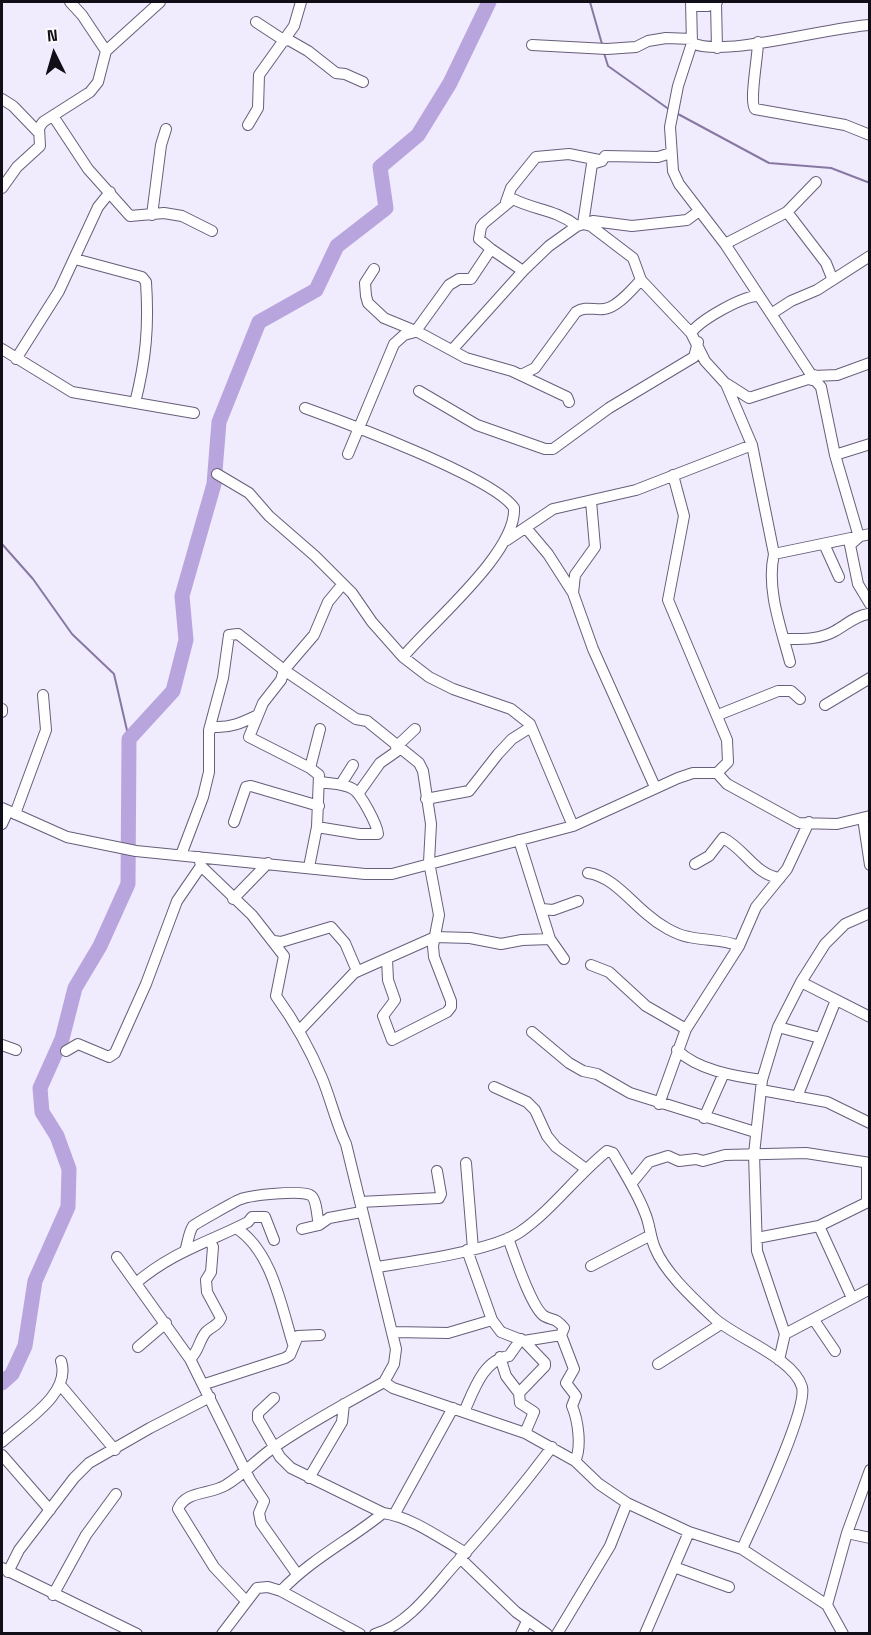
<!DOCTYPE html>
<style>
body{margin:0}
#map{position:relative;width:871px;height:1635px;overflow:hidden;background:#f1ebfe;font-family:"Space Grotesk",sans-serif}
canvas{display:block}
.frame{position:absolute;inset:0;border:3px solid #110e18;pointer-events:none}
.north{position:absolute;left:24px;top:24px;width:60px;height:60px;-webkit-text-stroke:4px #fbfbfb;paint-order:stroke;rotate:355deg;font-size:16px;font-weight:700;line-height:24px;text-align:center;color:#110e18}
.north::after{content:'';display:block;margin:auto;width:21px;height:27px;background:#110e18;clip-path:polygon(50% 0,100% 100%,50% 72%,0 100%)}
</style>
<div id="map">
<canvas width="871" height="1635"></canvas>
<div class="frame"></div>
<div class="north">N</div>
</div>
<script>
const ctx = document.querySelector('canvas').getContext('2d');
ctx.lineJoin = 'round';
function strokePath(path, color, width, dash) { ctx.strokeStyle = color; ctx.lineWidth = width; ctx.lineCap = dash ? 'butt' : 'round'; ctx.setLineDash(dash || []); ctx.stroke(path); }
strokePath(new Path2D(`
 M590,2L602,44
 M604,53L608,66L670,110
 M678,114L769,163L831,168L870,183
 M2,544L33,579L72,634L114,674L129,739`), '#8778a2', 2);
strokePath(new Path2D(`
 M2,1383L12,1374L25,1346L35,1281L68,1207L69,1169L57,1136L42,1112L40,1088L62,1039L75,988L100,946L128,884L129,739L173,691L186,640L182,596L214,484L219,422L259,322L316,290L337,246L386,208L380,167L418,135L450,83L489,2`), '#b9a5dd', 15);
const minor = new Path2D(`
 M70,2L82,15L106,51
 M691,2L692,43L678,86L670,127L673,171L679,184L725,244L810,373
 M716,3L717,48
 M691,6H708L717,2
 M256,22L285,41
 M287,39L308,51L336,73L345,74L363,82
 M758,42C758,57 749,101 755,109L845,125L870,135
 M692,43C724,58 828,27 870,25
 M532,45L607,49L636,47L648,41L666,38L692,39
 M2,99L13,106L39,133
 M53,116L88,169L130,216L164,213L182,216L212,231
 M248,125L258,108L259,75L294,26L301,2
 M2,188L17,167L40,146L39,128L43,122L90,92L98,82L106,51L160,2
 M506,202L511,188L536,157L569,154L599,160
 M787,212L826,263L832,278
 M152,215L161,145L166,129
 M583,224L591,226L633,258L641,280L691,333L705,361L726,384L752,445L774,554C766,589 781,628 790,662
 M583,224L592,164L602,161L605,156L658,157L671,153
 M725,244L787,212L816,182
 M491,249L523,271
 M75,259L142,277L146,282C149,327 146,359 135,403
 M374,269L365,283L366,296L368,303L384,318L418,332L466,358L512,371L567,397L569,402
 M771,314L791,301L817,290L870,256
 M691,333C700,320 744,295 759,296
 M2,349L72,392L194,413
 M452,350L523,271L549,246L577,226L593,221L632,226L687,220L699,211
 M16,359L59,291L98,207L110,192
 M521,375L535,368L576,312C586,306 593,310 604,309C617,308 632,289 641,280
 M814,376L837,375L870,363
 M814,379L821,387L835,455L859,537L850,545L858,584L870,604
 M727,384L749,398L808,379L812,380L814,375
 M419,391L477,425L545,449H553L609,408L694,357L698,342
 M305,408C344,422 495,478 514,508C517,552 432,622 403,657
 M348,454L394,344L404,335L415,332L449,285L459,279H471L491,249L479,239L481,227L484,223L513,199C534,210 555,209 577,226
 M835,455L870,444
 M217,474L249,493L269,516L315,556L352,593L372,622L403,657L429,677L453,689L511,709L530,724L573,826
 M673,475L684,516L668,600L727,740L728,762L717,773
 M526,528L548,554L573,593L593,649L655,787
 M507,540L553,509L636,490L752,445
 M824,544L839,577
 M774,554L870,534
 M573,593L575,575L595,547L591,501
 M784,639C801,639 819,640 835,631C846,625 855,616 868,614
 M825,705L870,678
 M2,709V712
 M718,715L778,691H791L800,699
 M209,730L214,727C230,728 241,723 256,716
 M396,747L415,729
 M310,768L320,729
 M341,784L353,765
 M358,794L380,763L400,749
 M426,799L469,791L498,754L512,739L531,727
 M2,808L67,837L136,851L365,874H392L573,826L678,778L693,773H717L727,784L798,823L837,824L870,816
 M15,814L46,730L43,695
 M863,818L870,865
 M234,822L246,787L251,786L319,806
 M2,824L8,811
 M317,827L360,834H378C377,824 361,794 353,789C343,783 331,784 320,782
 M519,840L550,939L564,959
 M181,855L203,797L209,772V730L223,678L229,635L238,634L284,670L356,719L367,721L419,763L423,771L431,824L429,862L439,915L433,946L434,957L451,1001V1007L447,1012L392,1040L383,1016L395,1000L388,980L387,959
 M199,857L201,866L252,915L284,956L276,996C294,1021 310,1049 322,1078C331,1100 336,1123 346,1144L396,1349L394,1364L384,1382C347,1403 308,1423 273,1448C256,1460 243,1475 226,1485C210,1495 186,1490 178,1509L214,1567L246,1601
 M695,864L709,856L723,838C745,849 755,875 780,878
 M309,867L317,827L319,775L310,768L249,737L263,703L281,680L284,670L314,635L328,602L342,585
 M588,873C612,876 630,901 648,915C658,924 676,935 689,937C707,941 722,939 739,946
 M233,899L268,863
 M542,909L553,910L578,901
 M274,941L281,942L331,927L345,943L357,971
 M591,965L609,972L646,1006L686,1029
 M801,982L870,1017
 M778,1027L820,1038
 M299,1031L354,973L435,937L470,938L501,944L522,940L550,939
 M532,1032L569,1063L583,1071L597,1074L630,1093L755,1132
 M2,1045L16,1050
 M677,1050C698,1070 733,1076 762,1080
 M66,1051L78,1044L109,1057L115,1053L146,984L177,901L201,866
 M494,1087L527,1102L535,1110L547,1136L556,1147L586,1169
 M761,1090L827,1102L870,1123
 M797,1097L836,1000
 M659,1104L686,1029L739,946L756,907L787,869L809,822
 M704,1118L724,1073
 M466,1163L473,1249
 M867,1164V1202
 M631,1184L649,1162L668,1156L679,1161L696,1159L703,1161L725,1155L806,1153L870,1163
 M360,1202L439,1198L441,1194L437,1171
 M819,1226L852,1298
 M236,1228C272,1251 281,1306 293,1344
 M302,1229L319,1225L329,1218L361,1212
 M508,1238C514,1254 531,1307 544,1316C553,1321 555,1317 564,1328L561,1335L574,1369L566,1383L576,1396L572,1406C578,1420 582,1447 575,1461
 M757,1238L819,1226L870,1201
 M186,1248C188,1241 189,1232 193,1226C195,1224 237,1200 241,1199C252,1195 300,1190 310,1195C317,1198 317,1218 319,1225
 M467,1250L492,1320L501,1332L524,1341L561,1335
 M117,1257L190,1359L250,1480L264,1501L259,1513L261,1523L297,1574
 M591,1266L651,1235
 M378,1267C413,1261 492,1251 520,1232C552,1210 576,1176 607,1151L613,1153C624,1172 637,1192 645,1213C650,1224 650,1237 655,1248C665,1273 695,1300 714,1318C736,1338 794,1358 802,1387C808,1410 754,1522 742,1549
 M136,1283C172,1252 207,1243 248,1222L252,1217H265L274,1240
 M814,1320L835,1351
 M394,1332L448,1333L492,1320
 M785,1334L870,1289
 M138,1347L166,1323
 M500,1357L506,1376L519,1393L520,1403L534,1412L525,1433
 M190,1359C199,1351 199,1340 206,1332C212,1326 218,1326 221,1318L207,1292L206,1280L211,1272L213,1247L210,1241
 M779,1360L785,1334L757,1251L754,1154L762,1080L778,1027L801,982L825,944L845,924L870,913
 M658,1364L721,1324
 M384,1382L393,1388L525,1433L575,1461L599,1484L627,1503L689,1532L742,1549L827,1605L843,1634
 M205,1384L285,1358L290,1355L298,1336L320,1335
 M59,1387H62L115,1450
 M519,1393L545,1366V1363L524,1341
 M274,1398L258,1413V1419L280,1457L291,1468L383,1513C412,1517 441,1539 466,1553
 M464,1412C474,1390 483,1360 509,1356L521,1339
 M2,1442C23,1422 72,1394 61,1361
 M2,1455L50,1510
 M309,1478L342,1422L344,1404
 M394,1515L453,1408
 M847,1533L870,1538
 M460,1558L516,1612L547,1634
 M674,1567L729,1587
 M2,1568L137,1634
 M8,1572L19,1550L74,1478L89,1463L150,1428L210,1397
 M281,1591C311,1559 350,1540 383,1513
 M53,1595L86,1535L116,1494
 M827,1605L847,1533L870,1470
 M222,1634L257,1588L268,1587L281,1591L360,1634
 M375,1634C410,1624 435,1586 458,1561C491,1524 522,1487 552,1447
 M521,1634L527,1621
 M557,1634L610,1546L627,1503
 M645,1634L689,1532`);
strokePath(minor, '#675e79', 12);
strokePath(minor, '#fff', 10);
</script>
